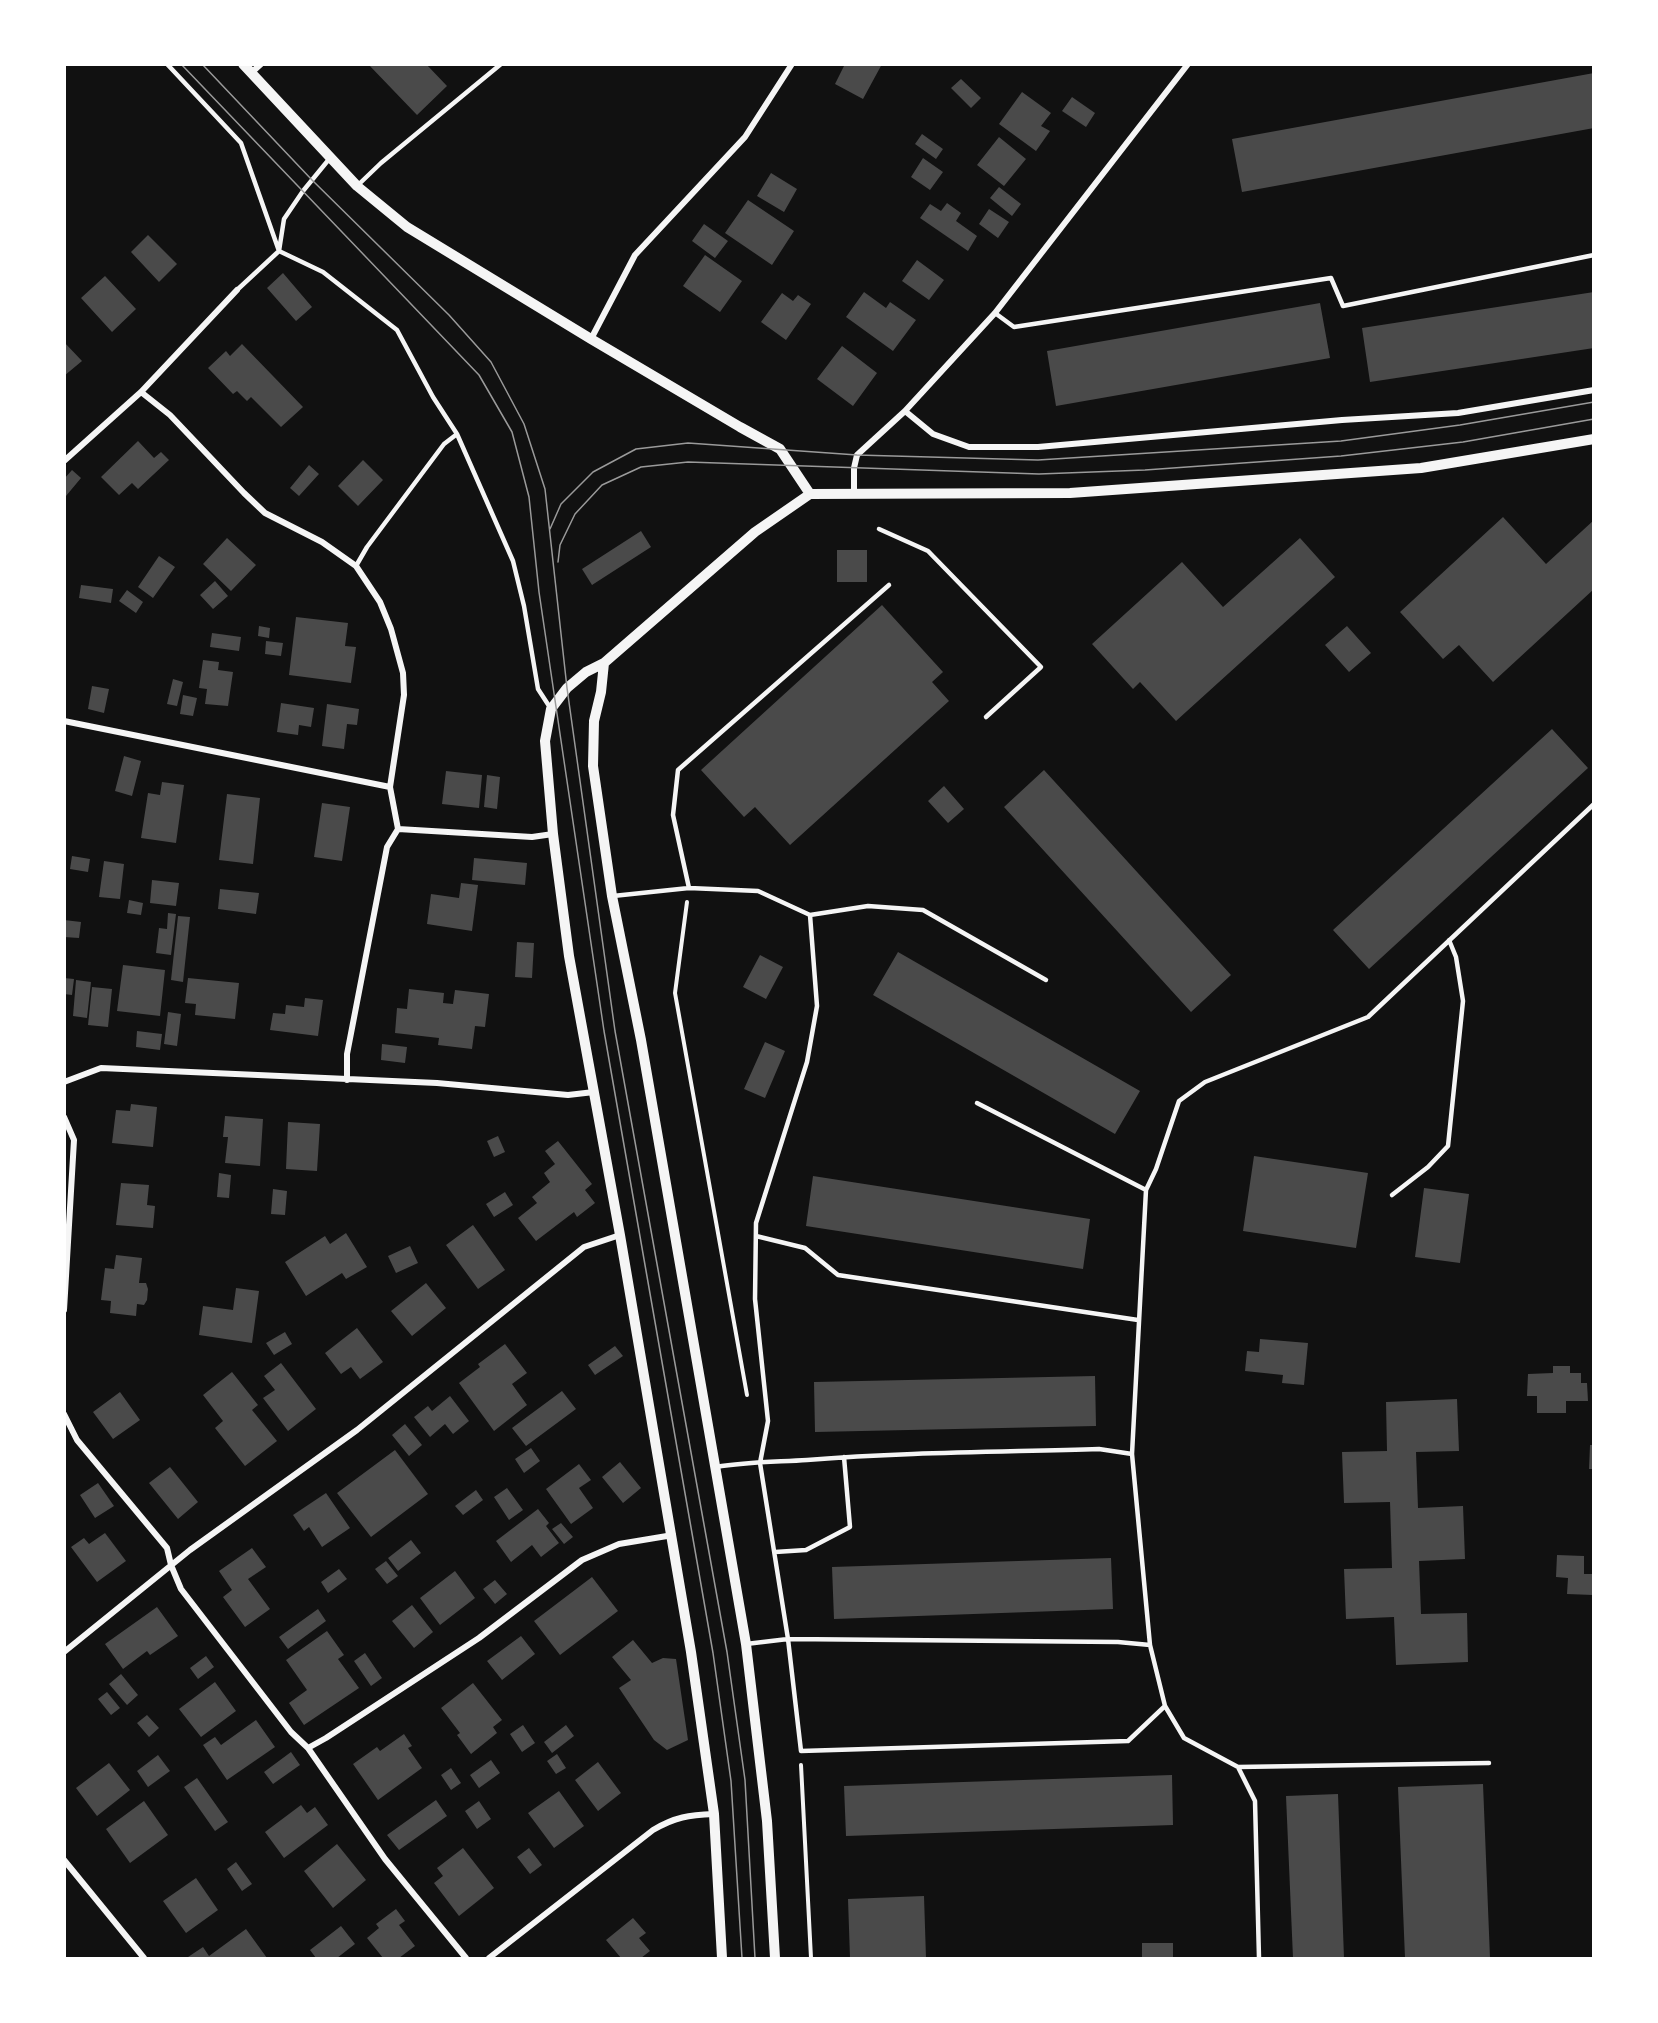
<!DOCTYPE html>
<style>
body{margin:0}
#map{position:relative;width:1658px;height:2023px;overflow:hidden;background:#111;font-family:"Noto Serif",serif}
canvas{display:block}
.frame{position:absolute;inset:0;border:66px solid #fff;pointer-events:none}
</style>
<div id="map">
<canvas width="1658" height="2023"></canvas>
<div class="frame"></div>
</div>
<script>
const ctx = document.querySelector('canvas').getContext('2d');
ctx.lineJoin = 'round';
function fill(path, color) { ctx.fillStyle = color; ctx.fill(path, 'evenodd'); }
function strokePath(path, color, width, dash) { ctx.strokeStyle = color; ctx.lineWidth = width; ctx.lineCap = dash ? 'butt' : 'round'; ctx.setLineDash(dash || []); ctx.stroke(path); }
fill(new Path2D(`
 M368,64H426L447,86L417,115Z
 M845,64H882L863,99L835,84Z
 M1594,73V128L1242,192L1232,139Z
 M961,79L981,98L971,108L951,88Z
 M1022,92L1051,113L1041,126L1050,131L1036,151L999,124Z
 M1072,97L1095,113L1086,127L1062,111Z
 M922,134L943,149L936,159L915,144Z
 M999,137L1026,159L1004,186L977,165Z
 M923,158L943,172L930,190L911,177Z
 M771,173L797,189L784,212L757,196Z
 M999,187L1021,204L1012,216L990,198Z
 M748,200L794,231L772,265L725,233Z
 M947,203L961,213L956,221L977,236L968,251L920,218L930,204L941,211Z
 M989,209L1009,222L998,238L979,224Z
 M704,224L728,241L715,258L692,241Z
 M148,235L177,264L159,282L131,252Z
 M705,255L742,281L720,312L683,286Z
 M917,260L944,280L929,300L902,281Z
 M283,273L312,307L296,321L267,288Z
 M105,276L136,309L112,332L81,298Z
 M864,292L886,308L890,302L916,320L893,351L846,317Z
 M1594,292V348L1370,382L1362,328Z
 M782,293L793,301L798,295L811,304L786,340L761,322Z
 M1320,303L1330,358L1056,406L1047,351Z
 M64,342L82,361L64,376Z
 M242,344L303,407L281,427L251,397L247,401L237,391L233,394L208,368L226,351L230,356Z
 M842,346L877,373L853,406L817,379Z
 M138,441L154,458L161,452L169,460L138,489L132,483L119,495L101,477Z
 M363,460L383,480L358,506L338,486Z
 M309,465L319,474L299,496L290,488Z
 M72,470L81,478L66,496L64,479Z
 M1503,517L1546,564L1594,520V589L1493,682L1459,645L1443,659L1400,612Z
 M641,531L651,547L592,585L582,569Z
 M227,538L256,565L231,591L203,564Z
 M1300,538L1335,577L1176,721L1140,682L1133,689L1092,644L1182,562L1223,607Z
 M837,550H867V582H837Z
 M159,556L175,567L153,598L138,587Z
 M215,581L228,596L213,609L200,595Z
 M81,585L113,589L111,603L79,598Z
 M127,590L143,602L136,613L119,601Z
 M882,605L943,672L932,682L949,701L790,845L755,807L744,817L701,770Z
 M296,617L348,623L345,646L356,647L351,683L289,675Z
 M259,626L270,628L269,638L258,636Z
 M1347,626L1371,653L1349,672L1325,645Z
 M212,633L241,637L239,651L210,647Z
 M266,641L283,643L281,656L265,654Z
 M203,660L219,662L218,670L233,672L228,706L205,704L207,689L199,688Z
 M173,679L183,682L177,706L167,704Z
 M92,686L109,689L104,713L88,709Z
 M183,695L197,698L193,716L180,714Z
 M281,703L314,708L311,727L299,725L298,735L277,732Z
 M327,704L359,709L357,725L347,724L344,749L322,746Z
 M1552,729L1588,768L1369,969L1333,930Z
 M124,756L141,761L132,796L115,791Z
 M1044,770L1231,975L1191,1012L1004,807Z
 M446,771L482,775L479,808L442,804Z
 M487,775L500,777L497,809L484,807Z
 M162,782L184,785L176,843L141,838L148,793L160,795Z
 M944,786L964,809L948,823L928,801Z
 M227,794L260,798L253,864L219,860Z
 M322,803L350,807L342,861L314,857Z
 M72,856L90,859L88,872L70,869Z
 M474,858L527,863L525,885L472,880Z
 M104,861L124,864L120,899L99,897Z
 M152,880L179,883L176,906L150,903Z
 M461,883L478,885L472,931L427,924L431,894L459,898Z
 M220,889L259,893L256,914L218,909Z
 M129,900L143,903L141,915L127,913Z
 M168,913L176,914L171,955L156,953L159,928L167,929Z
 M178,916L190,917L183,982L171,980Z
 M64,920L81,922L79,938L64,937Z
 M517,942L534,943L532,978L515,977Z
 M898,952L1140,1091L1115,1134L873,995Z
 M760,955L783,967L766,999L743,987Z
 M123,965L165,970L160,1016L117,1011Z
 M64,978L74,979L72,995L64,994Z
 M188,978L239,983L235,1019L195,1015L196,1004L185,1003Z
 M76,980L91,982L87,1018L73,1016Z
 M92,987L112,989L108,1027L88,1025Z
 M409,989L444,993L443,1003L453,1004L455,990L489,994L485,1027L475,1026L472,1049L438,1045L439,1038L395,1033L397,1008L407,1009Z
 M305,998L323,1000L318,1036L270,1030L273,1013L285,1014L286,1005L304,1007Z
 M168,1012L181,1014L177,1046L164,1044Z
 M137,1031L162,1034L160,1050L136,1047Z
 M765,1042L785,1051L765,1098L744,1089Z
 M382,1044L407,1047L405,1063L381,1060Z
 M131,1104L157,1107L153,1147L112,1143L116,1110L130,1111Z
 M225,1116L263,1119L260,1166L225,1163L228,1137H223Z
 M288,1122L320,1124L317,1171L286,1169Z
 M498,1136L505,1152L494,1157L487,1141Z
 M558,1141L592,1184L585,1190L595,1203L577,1217L574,1212L536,1241L518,1218L537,1203L532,1197L550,1182L544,1173L555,1164L545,1151Z
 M1254,1156L1368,1173L1356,1248L1243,1231Z
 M219,1173L231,1175L229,1198L217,1197Z
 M813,1176L1090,1219L1083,1269L806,1226Z
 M121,1183L149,1185L147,1205L155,1206L153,1228L116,1225Z
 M1424,1188L1469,1194L1460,1263L1415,1257Z
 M273,1189L287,1191L285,1215L271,1214Z
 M505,1192L513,1205L494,1217L486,1204Z
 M473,1225L505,1270L478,1289L446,1245Z
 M346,1233L367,1267L346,1279L342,1273L306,1296L285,1262L325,1236L330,1244Z
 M410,1246L418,1263L396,1273L388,1256Z
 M116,1255L142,1258L139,1283H146L148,1289L147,1300L144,1305L137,1304L136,1316L110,1313L111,1301L101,1300L105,1268L114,1269Z
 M426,1283L446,1308L412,1336L391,1311Z
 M236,1288L259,1291L252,1343L199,1335L203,1306L233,1310Z
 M357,1328L383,1362L360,1379L351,1367L341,1374L325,1353Z
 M285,1332L292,1344L274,1355L266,1343Z
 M1260,1339L1308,1343L1304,1385L1282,1383L1283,1375L1245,1371L1247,1351L1259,1352Z
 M505,1344L527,1373L512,1384L527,1405L494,1431L459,1383L480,1367L478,1364Z
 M615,1346L623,1356L595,1375L588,1365Z
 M281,1363L316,1409L288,1431L263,1398L275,1390L264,1376Z
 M1553,1366H1570V1373H1581V1383H1587L1588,1401H1566V1413H1537V1396H1527L1528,1374L1553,1373Z
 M232,1372L258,1405L252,1410L277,1441L245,1466L215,1428L223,1421L203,1395Z
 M1095,1376L1096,1426L815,1432L814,1382Z
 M562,1391L576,1409L526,1446L512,1428Z
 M120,1392L140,1420L113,1439L93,1412Z
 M450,1396L469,1421L453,1434L445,1424L430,1437L414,1417L428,1406L432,1411Z
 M1457,1399L1459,1451L1416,1452L1418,1508L1463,1506L1465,1559L1419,1561L1421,1614L1467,1613L1468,1662L1396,1665L1394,1617L1346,1619L1344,1569L1392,1568L1390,1502L1344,1503L1342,1452L1387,1451L1386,1402Z
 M405,1424L422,1445L409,1456L392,1435Z
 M1590,1445H1594V1469H1589Z
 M531,1448L540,1461L524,1473L515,1459Z
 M395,1450L428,1494L371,1537L337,1493Z
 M620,1462L641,1488L623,1503L602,1477Z
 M579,1464L591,1480L579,1488L593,1508L571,1524L546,1489Z
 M170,1467L198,1502L178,1519L149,1483Z
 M98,1483L114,1506L95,1518L80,1495Z
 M507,1488L523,1510L509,1520L494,1497Z
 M476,1490L483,1500L463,1515L455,1506Z
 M326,1493L350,1528L322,1547L309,1527L304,1531L293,1515Z
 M538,1509L549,1523L546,1526L559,1543L541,1557L532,1545L511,1562L496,1541Z
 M561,1523L573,1537L564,1544L552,1529Z
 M105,1533L126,1561L97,1582L71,1547L84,1538L89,1544Z
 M411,1540L421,1553L398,1571L388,1558Z
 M252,1548L266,1567L248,1579L270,1609L245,1627L223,1597L232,1590L219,1571Z
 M1557,1555L1584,1556V1574H1594L1593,1595L1567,1594L1568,1578L1556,1577Z
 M1111,1558L1113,1609L834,1619L832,1567Z
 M386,1561L398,1576L387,1584L375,1569Z
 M339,1569L347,1579L328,1593L321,1582Z
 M455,1571L475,1598L440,1625L420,1598Z
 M592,1577L618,1611L560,1655L534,1621Z
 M495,1580L507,1594L495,1604L483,1589Z
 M412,1605L433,1632L414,1648L392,1621Z
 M157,1607L178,1636L150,1655L147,1651L123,1669L105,1644Z
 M318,1609L326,1621L288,1649L279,1637Z
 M327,1631L344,1655L338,1659L359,1688L304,1725L289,1703L307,1690L286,1660Z
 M521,1636L535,1654L502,1680L487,1661Z
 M633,1640L652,1663L663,1658L676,1659L688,1740L667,1750L654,1740L619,1688L631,1680L612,1657Z
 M365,1653L382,1678L371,1686L354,1661Z
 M206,1656L214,1667L198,1679L190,1668Z
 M121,1674L138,1695L127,1705L109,1684Z
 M215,1682L236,1711L201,1737L179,1709Z
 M473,1683L502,1720L493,1727L497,1733L471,1754L457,1735L460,1733L441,1708Z
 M107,1692L120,1708L111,1715L98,1699Z
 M147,1715L159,1728L149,1737L137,1723Z
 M256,1720L275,1747L227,1780L203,1745L215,1737L221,1745Z
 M523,1725L535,1743L522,1752L510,1734Z
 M566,1725L574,1736L552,1753L544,1742Z
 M404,1734L412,1746L408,1748L422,1768L378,1800L353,1764L377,1747L380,1751Z
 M291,1752L300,1765L273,1784L264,1772Z
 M557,1754L566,1768L556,1774L547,1761Z
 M158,1755L170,1771L148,1787L137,1771Z
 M491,1760L500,1773L479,1788L470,1775Z
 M598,1762L621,1793L598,1811L575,1780Z
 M109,1763L130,1790L97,1816L76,1788Z
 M451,1768L461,1783L451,1790L441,1775Z
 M1172,1775L1173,1825L846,1836L844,1786Z
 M197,1778L228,1822L215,1831L184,1787Z
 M1483,1784L1490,1958H1405L1398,1787Z
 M559,1791L584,1826L554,1848L528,1813Z
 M1338,1794L1344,1958H1293L1286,1796Z
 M436,1800L447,1816L399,1850L387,1835Z
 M144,1801L168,1835L130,1863L106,1829Z
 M479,1801L491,1819L477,1829L465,1811Z
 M301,1805L307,1813L315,1807L328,1825L284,1858L265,1832Z
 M337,1844L366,1880L333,1908L304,1871Z
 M463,1848L494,1888L459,1916L434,1883L443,1876L437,1868Z
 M529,1848L542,1865L530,1874L517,1857Z
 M236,1862L252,1884L242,1891L227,1869Z
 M196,1878L218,1910L186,1933L163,1901Z
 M924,1896L926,1958H850L848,1899Z
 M396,1909L405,1921L399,1925L415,1946L399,1958H383L367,1938L379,1928L376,1924Z
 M633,1918L646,1933L639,1938L650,1951L641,1958H621L606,1940Z
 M341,1926L355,1944L337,1958H316L310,1950Z
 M246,1929L267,1958L188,1957L203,1947L209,1956Z
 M1142,1943H1173V1958H1142Z`), '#4a4a4a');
strokePath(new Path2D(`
 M687,902L675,993L747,1395
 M801,1765L811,1958`), '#f5f5f5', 4);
strokePath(new Path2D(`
 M167,64L241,143L279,251L323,272L397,330L433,397L457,434L513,561L524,606L538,689L551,709
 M357,186L381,163L501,64
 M237,290L279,251L284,219L303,191L330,158
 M995,313L1014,327L1331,278L1343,306L1594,255
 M879,529L928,551L1041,667L986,717
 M356,566L367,547L444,444L457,434
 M689,888L673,815L678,770L889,585
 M613,896L689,888L758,891L810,915L817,1006L807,1062L756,1223L755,1299L768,1421L760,1463L788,1639L801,1751L1128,1741L1165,1706
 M810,915L868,906L923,910L1046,980
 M977,1103L1146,1190
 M1392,1195L1428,1167L1448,1146L1463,1001L1456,957L1449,940
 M756,1236L805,1248L838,1275L1138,1320
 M716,1467C746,1462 776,1462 807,1460C904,1452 1002,1452 1099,1449L1132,1454
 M775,1552L806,1550L850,1527L844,1457
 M746,1644L788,1639L1118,1642L1150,1645
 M1238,1767L1489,1763
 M1259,1958L1255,1801L1238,1767L1184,1738L1165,1706L1150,1645L1132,1454L1146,1190L1156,1169L1179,1101L1205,1082L1368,1017L1594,804`), '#f5f5f5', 4.5);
strokePath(new Path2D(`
 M251,73L261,64
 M591,339L635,255L745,137L792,64
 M141,392L170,415L244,493L265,513L322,542L356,566L380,602L391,629L403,673L404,695L390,787L398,829L532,837L553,834
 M905,411L933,434L969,447H1038L1342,420L1458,413L1594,390
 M64,461L141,392L237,290
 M854,492V468L857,455L905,411L995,313L1188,64
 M64,721L390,787
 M347,1080V1054L387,847L398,829
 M64,1082L101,1068L437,1083L568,1095L594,1092
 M64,1117L74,1140L64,1310
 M64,1414L77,1440L167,1548L171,1565L181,1589L291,1732L308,1748L385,1859L466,1958
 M64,1652L190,1550L357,1430L584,1247L620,1235
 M308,1748L326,1738L479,1638L582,1560L619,1544L673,1535
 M64,1860L144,1958
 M489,1958L653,1830C675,1817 689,1815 714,1814`), '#f5f5f5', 6);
strokePath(new Path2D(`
 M243,64L357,186L407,227L591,339L740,427L780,449L810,494
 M604,663L601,692L594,721L593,766L612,896L641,1040L746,1644L767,1821L775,1958
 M722,1958L714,1814L691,1652L620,1235L569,956L553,834L545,741L551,709L567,688L586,672L604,663L755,532L810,494L1070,493L1421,468L1594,439`), '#f5f5f5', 10);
strokePath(new Path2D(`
 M181,64L479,375L512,432L529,497L539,592L604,1031L713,1653L731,1781L742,1958
 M202,64L312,180L449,315L491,362L524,424L545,489L567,688L615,1031L727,1652L745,1780L755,1958
 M550,529L561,504L593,472L636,449L688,443L857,455L1038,460L1341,441L1460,425L1594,402
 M558,562L560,545L575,514L602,485L641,467L688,462L1039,474L1145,470L1341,456L1463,442L1594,419`), '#9a9a9a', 1.5);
</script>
